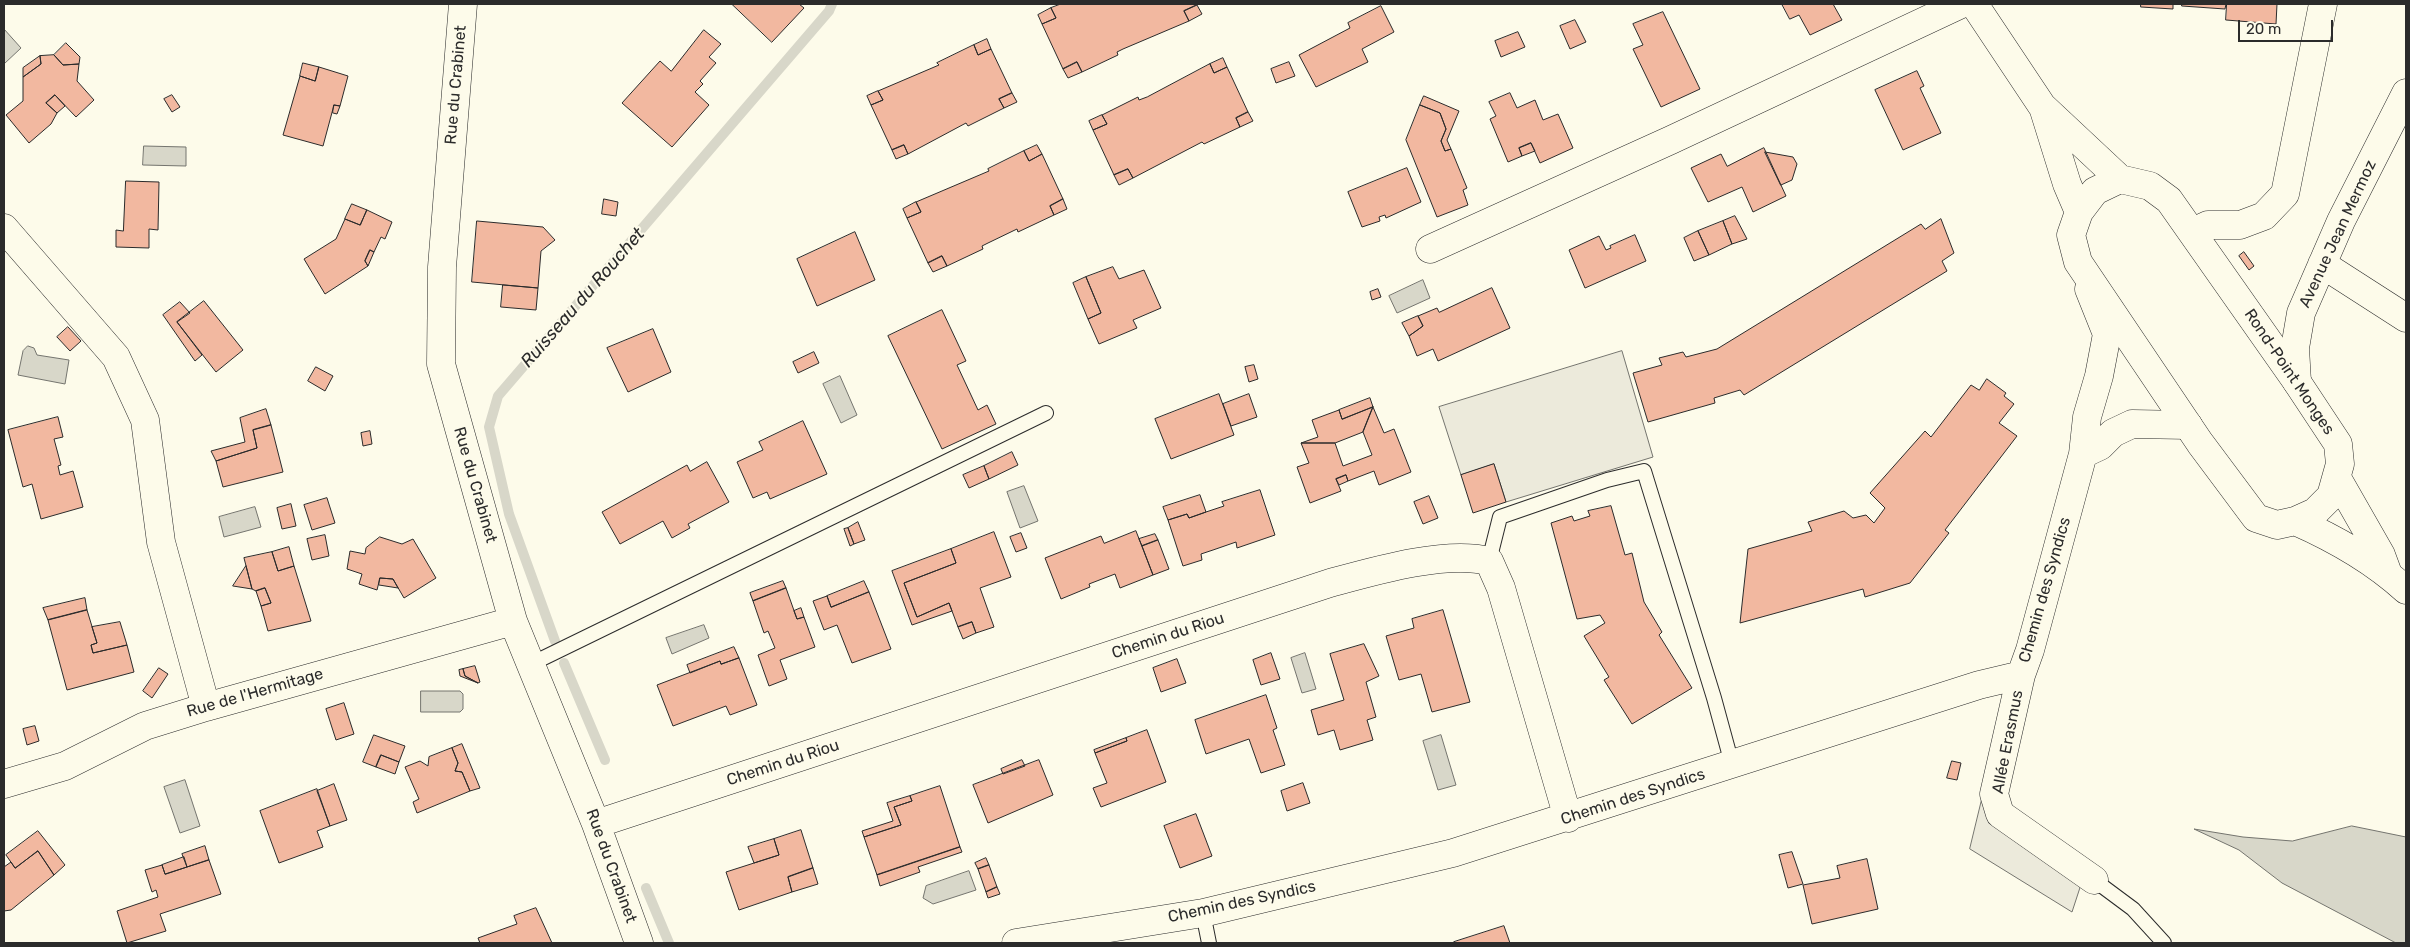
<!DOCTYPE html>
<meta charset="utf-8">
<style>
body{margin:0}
#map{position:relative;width:2410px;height:947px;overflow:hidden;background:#fdfbea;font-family:Rubik,sans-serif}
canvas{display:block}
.frame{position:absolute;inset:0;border:5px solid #2b2b2b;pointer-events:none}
.scale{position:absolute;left:2238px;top:20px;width:95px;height:22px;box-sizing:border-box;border:2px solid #2b2b2b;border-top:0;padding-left:6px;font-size:15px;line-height:18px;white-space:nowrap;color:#2b2b2b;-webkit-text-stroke:4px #fdfbea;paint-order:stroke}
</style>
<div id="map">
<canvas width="2410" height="947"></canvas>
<div class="frame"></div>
<div class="scale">20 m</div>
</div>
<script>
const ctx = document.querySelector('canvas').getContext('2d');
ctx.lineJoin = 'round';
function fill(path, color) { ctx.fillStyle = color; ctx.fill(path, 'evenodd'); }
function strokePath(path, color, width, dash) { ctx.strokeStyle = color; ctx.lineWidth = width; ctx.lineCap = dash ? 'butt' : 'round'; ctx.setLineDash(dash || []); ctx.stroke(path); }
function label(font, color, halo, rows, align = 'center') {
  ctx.font = font + ' Rubik,sans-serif'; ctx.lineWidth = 4; ctx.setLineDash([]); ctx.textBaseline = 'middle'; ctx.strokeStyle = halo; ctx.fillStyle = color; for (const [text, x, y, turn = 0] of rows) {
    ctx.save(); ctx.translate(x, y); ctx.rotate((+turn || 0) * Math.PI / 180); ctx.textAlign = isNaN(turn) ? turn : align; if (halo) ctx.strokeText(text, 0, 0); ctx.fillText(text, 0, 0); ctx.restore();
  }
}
const parking = new Path2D(`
 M1622,351L1653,457L1506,502L1494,464L1461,475L1439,407Z
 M1984,791L2089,860L2072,912L1970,849Z`);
fill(parking, '#eceadb');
strokePath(parking, '#74746e', 1);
const water = new Path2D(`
 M4,29L21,48L4,64Z
 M144,146L186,147V166L143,165Z
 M1423,280L1430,298L1397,313L1389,296Z
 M28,346L34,348L37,355L69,360L65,384L18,375L23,351Z
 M840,376L857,415L841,423L823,384Z
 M1024,486L1038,521L1020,528L1007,492Z
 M255,507L261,527L224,537L219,517Z
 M704,625L709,638L672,654L666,638Z
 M1305,653L1316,689L1302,693L1291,658Z
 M421,691H460L463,694V709L460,712H421Z
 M1441,735L1456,785L1438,790L1423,741Z
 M185,780L200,826L180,833L164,787Z
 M2352,826L2406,837V943H2396L2282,883L2239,850L2194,829L2243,837L2292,841Z
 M969,871L976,890L933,904L923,898L926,886Z`);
fill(water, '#d8d7c9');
strokePath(water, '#74746e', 1);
strokePath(new Path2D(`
 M555,641L509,514L489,427L498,396L829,11L832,4
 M564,663L605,760
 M646,888L669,943`), '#d8d7c9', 10);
const building = new Path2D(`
 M732,4H799L804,8L772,42Z
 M1061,4H1197V5L1184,11L1189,21L1123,49L1117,52L1118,55L1082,72L1077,62L1063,69L1042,24L1056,18L1051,8Z
 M1782,4H1833L1842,20L1810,35L1799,15L1790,19Z
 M2141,4H2173V9L2141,7Z
 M2182,4H2226L2225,9L2182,6Z
 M2227,4H2277L2276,24L2226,20Z
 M1197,5L1202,14L1189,21L1184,11Z
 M1381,6L1394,32L1362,49L1368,62L1316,87L1299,55L1350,28L1348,23Z
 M1051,8L1056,18L1042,24L1038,15Z
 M1663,12L1700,89L1661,107L1633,49L1643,45L1633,24Z
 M1575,20L1586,42L1570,49L1560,26Z
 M704,30L721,44L709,57L716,63L700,81L703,84L695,92L709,105L672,147L622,103L660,61L671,71Z
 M1518,32L1525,47L1501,57L1495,41Z
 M987,39L991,49L978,55L974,45Z
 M66,43L80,57L79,64L63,65L54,55Z
 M974,45L978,55L991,49L1012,93L999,99L1004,108L968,126L966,123L908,154L904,145L892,150L871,105L883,100L878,91L939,65L937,63Z
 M54,55L63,65L79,64L77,81L94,100L76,117L55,95L46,103L57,113L51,124L29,143L6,115L23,101V77L41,64L40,56Z
 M40,56L41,64L23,77V68Z
 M1223,58L1227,67L1214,73L1210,64Z
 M1077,62L1082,72L1068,78L1063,69Z
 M1289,62L1295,76L1276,83L1271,69Z
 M303,63L319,67L315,81L300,76Z
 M1210,64L1214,73L1227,67L1248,112L1236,118L1240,127L1204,144L1202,142L1133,178L1128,169L1114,175L1093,130L1107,124L1102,115L1138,97L1139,100L1147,97Z
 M319,67L348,76L340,106L334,105L323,146L283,135L300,76L315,81Z
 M1917,71L1924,86L1920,88L1941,133L1903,150L1875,90Z
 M878,91L883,100L871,105L867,96Z
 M1012,93L1017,102L1004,108L999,99Z
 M1510,93L1517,108L1535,100L1543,120L1558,114L1573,148L1540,163L1531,143L1519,148L1522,156L1508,162L1490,119L1496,116L1489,102Z
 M55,95L65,106L57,113L46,103Z
 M172,95L180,107L172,112L164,99Z
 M1424,96L1459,111L1447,140L1451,149L1445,151L1441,141L1446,129L1440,113L1420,105Z
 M334,105L340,106L337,114L333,113Z
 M1420,105L1440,113L1446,129L1441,141L1445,151L1451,149L1467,188L1463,190L1468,205L1437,217L1406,140Z
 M1248,112L1253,121L1240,127L1236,118Z
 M1102,115L1107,124L1093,130L1089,121Z
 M1531,143L1535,151L1522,156L1519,148Z
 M904,145L908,154L896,159L892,150Z
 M1037,145L1042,154L1029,161L1024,151Z
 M1764,148L1786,196L1753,212L1742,187L1708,202L1691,168L1721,154L1727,166Z
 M1024,151L1029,161L1042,154L1063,199L1050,206L1054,215L1018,232L1017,229L988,243L982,246L983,249L947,266L942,256L928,263L907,218L921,212L916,202L989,171L988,169Z
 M1765,152L1793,157L1797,164L1792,180L1781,185Z
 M1407,168L1421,202L1386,218L1385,215L1379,217L1380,221L1362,227L1348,192Z
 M1128,169L1133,178L1119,185L1114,175Z
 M126,181L159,182L158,230L149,229V248L116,247V230L123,231Z
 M604,199L618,202L616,216L602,214Z
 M1063,199L1067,209L1054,215L1050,206Z
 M916,202L921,212L907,218L903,209Z
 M352,204L367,210L360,225L345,219Z
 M367,210L392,222L385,239L381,237L374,252L370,250L365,261L368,266L325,294L304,259L336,239L345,219L360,225Z
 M1735,216L1747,239L1732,244L1723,221Z
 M1941,219L1954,253L1942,261L1947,271L1744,395L1740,390L1714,398L1715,403L1648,422L1633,373L1662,365L1659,358L1683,352L1686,357L1717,349L1921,224L1925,229Z
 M477,221L543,227L555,240L541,251L538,288L472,282Z
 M1723,221L1732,244L1709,255L1698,231Z
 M1698,231L1709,255L1694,261L1684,238Z
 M855,232L875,280L817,306L797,259Z
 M1635,235L1646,261L1585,288L1569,250L1599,236L1606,250L1611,248L1610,246Z
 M370,250L374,252L368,266L365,261Z
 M2244,252L2254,266L2249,270L2239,256Z
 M942,256L947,266L933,272L928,263Z
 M1113,267L1119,279L1144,270L1161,308L1133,320L1137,328L1099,344L1088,319L1101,313L1086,277Z
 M1086,277L1101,313L1088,319L1073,283Z
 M503,285L538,288L536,310L501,307Z
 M1492,288L1510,328L1438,361L1433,349L1417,356L1409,336L1423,326L1418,316L1437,308L1439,312Z
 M1378,289L1381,297L1372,300L1370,292Z
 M204,301L243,350L216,372L177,322Z
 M180,302L190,313L177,322L202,355L195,361L163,315Z
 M942,310L966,361L957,365L978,410L987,405L996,424L942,449L888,336Z
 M1418,316L1423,326L1409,336L1402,323Z
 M68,327L81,341L70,351L57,337Z
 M653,329L671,372L628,392L607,348Z
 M814,352L819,363L798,373L793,362Z
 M1254,365L1258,379L1249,382L1245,367Z
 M316,367L333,376L325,391L308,381Z
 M1987,379L2006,393L2004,396L2014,404L1999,423L2017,436L1945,530L1949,533L1910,583L1865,597L1863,589L1740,623L1748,549L1812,531L1808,522L1844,511L1853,518L1866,515L1874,523L1885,508L1870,493L1925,431L1931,437L1971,385L1979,390Z
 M1219,394L1234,435L1171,459L1155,419Z
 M1249,394L1257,417L1231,426L1223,404Z
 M1370,398L1373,407L1342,419L1339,410Z
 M1373,407L1384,433L1394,429L1411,472L1379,485L1374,471L1348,481L1346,475L1336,479L1341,491L1310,503L1297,467L1309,463L1301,443H1335L1343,466L1372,455L1363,432Z
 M1373,407L1363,432L1335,443H1301L1318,437L1312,420L1339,410L1342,419Z
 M266,409L271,425L253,430L257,448L216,461L211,451L245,442L240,418Z
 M58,417L63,437L54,439L61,465L58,466L60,475L73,471L83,507L41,519L32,484L23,487L8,430Z
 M803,421L827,474L770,499L767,492L753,498L737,462L763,450L759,442Z
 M271,425L283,472L223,487L216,461L257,448L253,430Z
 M370,431L372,444L363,446L361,433Z
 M1012,452L1018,465L989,479L984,466Z
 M707,462L729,502L688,524L690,528L672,538L663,521L620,544L602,512L687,465L690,471Z
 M1494,464L1506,502L1473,513L1461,475Z
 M984,466L989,479L969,488L963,475Z
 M1346,475L1348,481L1339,485L1336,479Z
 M1260,490L1275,535L1237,548L1236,542L1213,550L1201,554L1202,560L1183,566L1168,520L1187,514L1189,518L1206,512L1224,506L1222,502Z
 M1200,495L1206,512L1189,518L1187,514L1168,520L1163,507Z
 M1429,496L1438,518L1423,524L1414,502Z
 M327,498L335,523L312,530L304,505Z
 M291,504L296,526L282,529L277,508Z
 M1611,506L1625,555L1632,553L1644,602L1662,632L1659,635L1692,688L1632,724L1604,680L1609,677L1584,636L1605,623L1600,615L1577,619L1551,523L1572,516L1574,521L1590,516L1588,511Z
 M858,522L865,540L854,544L848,528Z
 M848,528L854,544L850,546L844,529Z
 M1136,531L1153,575L1120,588L1115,574L1089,584L1090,587L1061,599L1045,558L1101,536L1104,543Z
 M994,532L1011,577L980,588L994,627L976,633L972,622L958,627L949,603L917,617L904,583L956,563L951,549Z
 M1021,533L1027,548L1016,552L1010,537Z
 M1155,534L1158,540L1142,546L1139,539Z
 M325,535L329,556L312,560L307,539Z
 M380,537L402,544L413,539L436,578L404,598L393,579L380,578L377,590L359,584L362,574L347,569L350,551L365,554L366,548Z
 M1158,540L1169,569L1153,575L1142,546Z
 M289,547L294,566L278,571L272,552Z
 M951,549L956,563L904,583L917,617L949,603L952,611L912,625L892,571Z
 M272,552L278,571L294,566L311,621L268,631L261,606L271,603L265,588L256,591L252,589L244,558Z
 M246,566L252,589L233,586Z
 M380,578L393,579L398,588L379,585Z
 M783,581L786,588L753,601L750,593Z
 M864,581L869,592L831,607L827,596Z
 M265,588L271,603L261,606L256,591Z
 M786,588L797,619L804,617L815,647L780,660L787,679L769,686L758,655L775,648L768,631L764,633L753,601Z
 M869,592L891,649L852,663L837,625L824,630L813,601L827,596L831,607Z
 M85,598L87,610L48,620L43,608Z
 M801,608L804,617L797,619L794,611Z
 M87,610L97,643L91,645L93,653L127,645L134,672L67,690L48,620Z
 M1443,610L1470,702L1432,712L1421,674L1399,680L1386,636L1414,628L1412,619Z
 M120,622L127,645L93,653L91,645L97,643L92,627Z
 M972,622L976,633L963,639L958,627Z
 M1364,644L1379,676L1366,682L1376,717L1367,720L1373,740L1340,750L1334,730L1318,735L1311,710L1344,700L1330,654Z
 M734,647L739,658L721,664L720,661L690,673L687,665Z
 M1271,653L1280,679L1261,685L1253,660Z
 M739,658L757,705L730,715L726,706L673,726L657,685L720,661L721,664Z
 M1177,659L1186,683L1161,692L1153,668Z
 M475,666L480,682L478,683L465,676L463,669Z
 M159,668L168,674L152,698L143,691Z
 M463,669L465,676L478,683L460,676L459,670Z
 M1266,695L1277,728L1273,730L1285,765L1261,773L1249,739L1206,754L1195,720Z
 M344,703L354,734L336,740L326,709Z
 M35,726L39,741L27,745L23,729Z
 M1147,730L1166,782L1101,807L1093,788L1107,783L1095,753L1127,741L1126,738Z
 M374,735L405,746L399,762L381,755L376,767L363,762Z
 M1126,738L1127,741L1095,753L1094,750Z
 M462,744L480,788L470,791L462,772L455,771L458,763L452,748Z
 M452,748L458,763L455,771L462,772L470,791L417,813L413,802L419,799L405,767L420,761L428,766L429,757Z
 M381,755L399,762L395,774L376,767Z
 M1022,760L1025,766L1003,774L1001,769Z
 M1039,760L1053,795L988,823L973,785Z
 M1952,761L1961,763L1957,780L1947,778Z
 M1303,783L1310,803L1287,811L1281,791Z
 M334,784L347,820L330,826L317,791Z
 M940,786L960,847L877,875L864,837L901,825L894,807L912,801L910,796Z
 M317,789L330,826L317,831L323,847L279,863L260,811Z
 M910,796L912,801L894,807L901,825L864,837L862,831L893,821L887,803Z
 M1196,814L1212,856L1180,868L1164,826Z
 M801,830L813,868L788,877L792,892L739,910L726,872L779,855L774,839Z
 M38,831L65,865L54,875L38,851L15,868L6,855Z
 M774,839L779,855L754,863L748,847Z
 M205,846L209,860L187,867L182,854Z
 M960,847L962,852L918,867L920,872L880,886L877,875Z
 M38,851L54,875L11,910L4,911V867L11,862L15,868Z
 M1792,852L1803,884L1788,888L1779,855Z
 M184,857L187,867L165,874L162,865Z
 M986,858L989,865L978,869L975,863Z
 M1867,859L1878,909L1812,924L1803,885L1840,878L1837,866Z
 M209,860L221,894L160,914L166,931L127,943L117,911L158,897L156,890L152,892L145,870L162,865L165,874Z
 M989,865L997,887L986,892L978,869Z
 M813,868L818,884L792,892L788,877Z
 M997,887L1000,894L988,898L986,892Z
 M536,908L552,943H480L478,938L517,924L514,916Z
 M1504,926L1510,943H1455L1454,942Z`);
fill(building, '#f2b8a0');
strokePath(building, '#2b2b2b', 1);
const service = new Path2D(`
 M1489,561L1500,517L1607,480L1644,471L1714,698L1732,764
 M531,664L1046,413
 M2094,880L2133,909L2164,943
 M1203,913L1209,943`);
const minor = new Path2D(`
 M463,4L442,267L441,364L513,621L596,824L639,943
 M4,228L116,357L145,420L161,542L206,707
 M2193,232L2208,225H2240L2264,216L2285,194L2323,4
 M1430,249L1671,140L1961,4
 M2322,264L2406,318
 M2089,289L2107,334L2099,376L2087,417L2083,454L2030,650L2021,675L1994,794L2000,814L2094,880
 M2297,382L2295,348L2301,313L2341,221L2406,93
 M2083,454L2100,446L2113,433L2132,424L2188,425
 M4,784L65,766L145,726L206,707L513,621
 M596,824L1330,583C1374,571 1445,550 1489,561L1501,588L1568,818
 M1016,943L1203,913L1453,853L1979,685L2021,675`);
const secondary = new Path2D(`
 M1974,4L2042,106L2120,179
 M2043,107L2067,184L2079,212
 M2120,179L2150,186L2169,200L2297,382L2338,444L2340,464L2331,496L2315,512L2295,521L2277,525L2256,518L2200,443L2078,262L2071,235L2079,212L2095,191Z
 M2337,478L2381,555L2388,574
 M2295,521C2336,539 2373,560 2406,590`);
strokePath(service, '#2b2b2b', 16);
strokePath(minor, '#2b2b2b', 29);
strokePath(secondary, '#2b2b2b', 29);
strokePath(service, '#fdfbea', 14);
strokePath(minor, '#fdfbea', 28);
strokePath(secondary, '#fdfbea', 28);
label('16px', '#2b2b2b', '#fdfbea', [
 ["Rue du Crabinet",456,85,-85],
 ["Avenue Jean Mermoz",2338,234,-65],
 ["Rond-Point Monges",2289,372,56],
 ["Rue du Crabinet",475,485,74],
 ["Chemin des Syndics",2045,590,-74],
 ["Chemin du Riou",1168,636,-18],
 ["Rue de l'Hermitage",255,693,-16],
 ["Allée Erasmus",2008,742,-79],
 ["Chemin du Riou",783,763,-18],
 ["Chemin des Syndics",1633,797,-18],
 ["Rue du Crabinet",611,866,70],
 ["Chemin des Syndics",1242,902,-12]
]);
label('italic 18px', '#2b2b2b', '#fdfbea', [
 ["Ruisseau du Rouchet",583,298,-49]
]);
</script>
